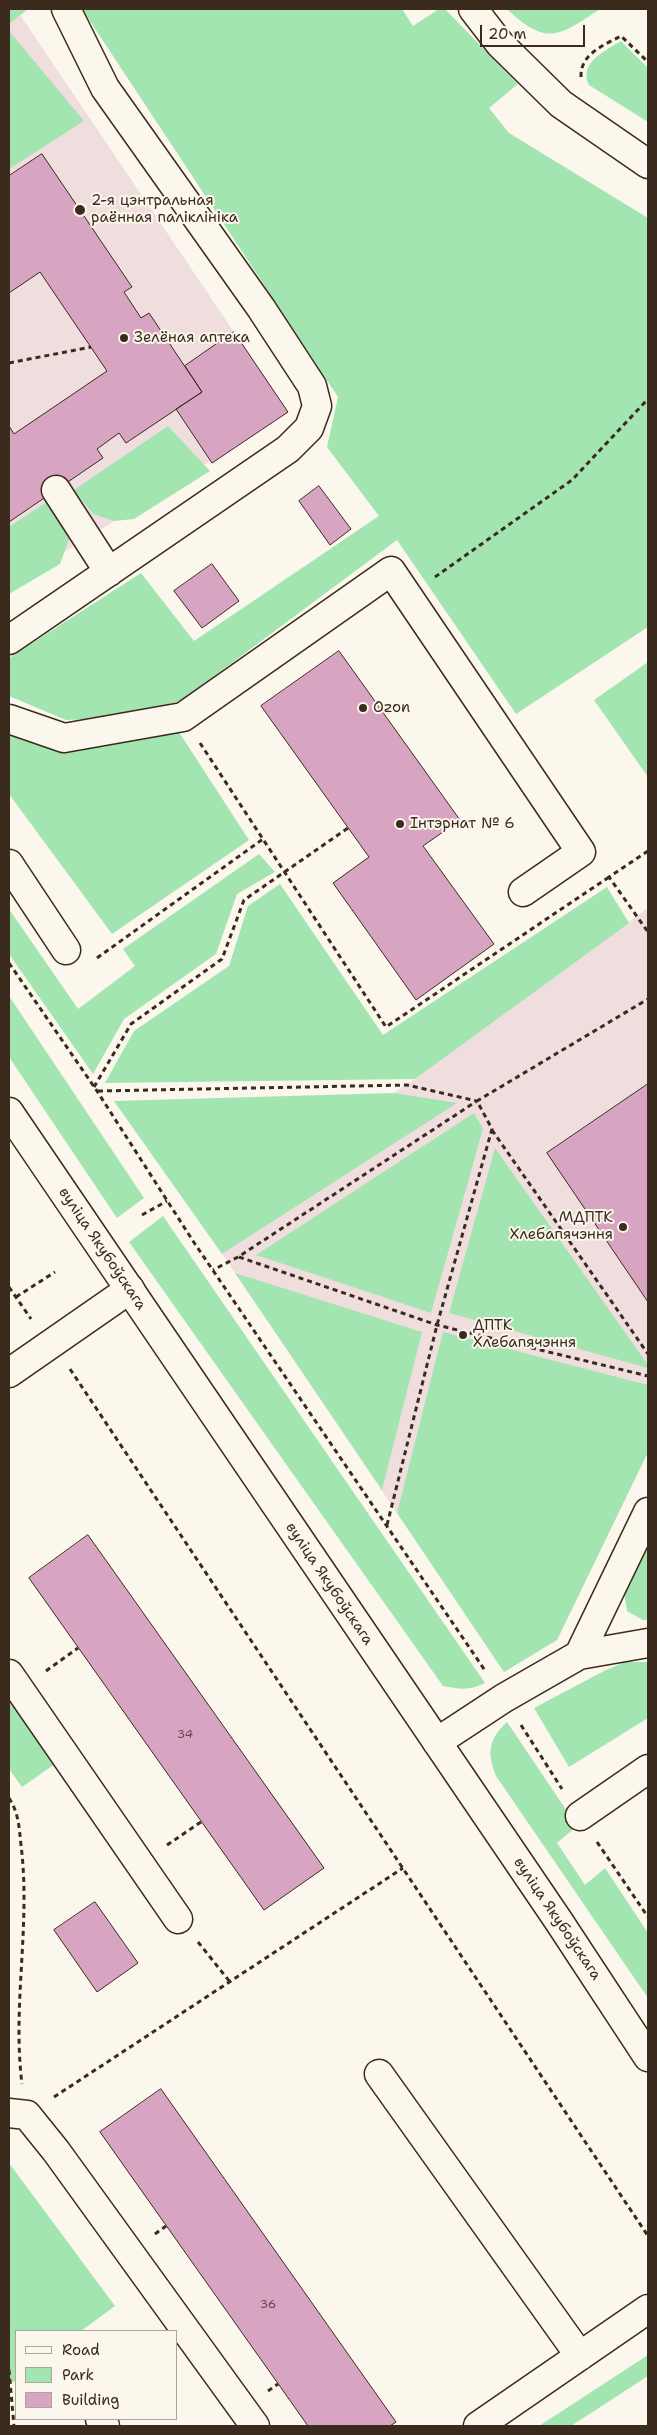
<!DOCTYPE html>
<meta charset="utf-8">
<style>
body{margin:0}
#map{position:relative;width:657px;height:2435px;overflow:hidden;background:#fbf7ec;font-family:"Shantell Sans",sans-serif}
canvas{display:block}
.frame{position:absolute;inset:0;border:10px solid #3b2a1e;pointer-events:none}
.legend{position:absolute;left:15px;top:2330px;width:162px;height:90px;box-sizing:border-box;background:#fbf7ec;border:1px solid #aea59a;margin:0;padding:6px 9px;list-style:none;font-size:15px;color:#3b2a1e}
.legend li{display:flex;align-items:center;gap:10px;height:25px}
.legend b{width:25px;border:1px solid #aea59a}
.scale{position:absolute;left:480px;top:25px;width:105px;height:22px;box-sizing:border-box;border:2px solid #3b2a1e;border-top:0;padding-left:6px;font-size:15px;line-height:18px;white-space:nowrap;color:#3b2a1e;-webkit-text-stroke:4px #fbf7ec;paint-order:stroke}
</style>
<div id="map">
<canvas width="657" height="2435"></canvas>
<div class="frame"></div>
<ul class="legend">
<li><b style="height:6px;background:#fbf7ec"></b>Road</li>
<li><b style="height:14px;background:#a2e5b0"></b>Park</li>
<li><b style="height:14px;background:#d7a5c1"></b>Building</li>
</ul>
<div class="scale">20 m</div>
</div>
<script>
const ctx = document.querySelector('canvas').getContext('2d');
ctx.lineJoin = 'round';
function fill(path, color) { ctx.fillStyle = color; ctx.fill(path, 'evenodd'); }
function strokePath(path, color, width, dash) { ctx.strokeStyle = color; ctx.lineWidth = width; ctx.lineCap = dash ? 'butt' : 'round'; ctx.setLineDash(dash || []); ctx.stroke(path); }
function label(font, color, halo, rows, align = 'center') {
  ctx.font = font + ' "Shantell Sans",sans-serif'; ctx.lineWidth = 4; ctx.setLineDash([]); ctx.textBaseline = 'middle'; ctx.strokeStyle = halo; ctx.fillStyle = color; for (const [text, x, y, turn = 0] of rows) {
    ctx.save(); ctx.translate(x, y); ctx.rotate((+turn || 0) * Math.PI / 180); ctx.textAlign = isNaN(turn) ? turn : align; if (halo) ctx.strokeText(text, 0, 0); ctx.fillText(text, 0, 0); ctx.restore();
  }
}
fill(new Path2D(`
 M9,9H16L288,412L9,587Z
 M648,908V1452L557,1640L504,1672L199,1219L415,1079Z`), '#f0dedf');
fill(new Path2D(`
 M9,9H28L9,24Z
 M82,9H402L413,26L439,9H445L518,84L489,108L509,133L648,218V627L516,714L397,540L182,700L124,718L66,720L9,696V658L141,573L194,641L379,516L327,447L338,397Z
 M507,9H600C559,36 547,47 507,9Z
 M9,31L84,121L9,169Z
 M621,41L648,68V122L589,85C578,63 605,51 621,41Z
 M168,426L210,471L134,519L114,521L93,514L74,490Z
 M48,501L69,539L60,564L9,594V527Z
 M648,662V777L594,700Z
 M177,729L249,840L112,934L9,794V733Z
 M259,854L275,872L237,894L216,954L124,1019L93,1074L9,954V909L78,1009L135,966L123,949Z
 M280,884L383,1035L607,887L629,923L415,1079L105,1083L134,1031L229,966L248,906Z
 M9,996L144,1198L117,1218L9,1057Z
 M394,1093L457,1103L222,1254L114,1101Z
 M474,1113L483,1129L431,1313L256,1255Z
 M495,1148L648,1365V1368L449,1313Z
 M163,1216L485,1683C469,1691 459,1689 443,1686L129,1242Z
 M235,1273L422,1332L382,1490Z
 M443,1332L648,1385V1452L557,1640L504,1672L397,1513Z
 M648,1542V1620H643L627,1611L624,1592Z
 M625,1662H648V1718L569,1767L534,1708L606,1670Z
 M9,1680L65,1757L22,1787L9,1769Z
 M507,1722L577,1826L557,1843L585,1885L605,1868L648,1933V1998L496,1776C487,1752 488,1740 507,1722Z
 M9,2163L115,2306L81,2331H16V2380L9,2385Z
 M648,2355V2376L571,2426H539Z`), '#a2e5b0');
const building = new Path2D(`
 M42,154L132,287L124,292L141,318L149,313L202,392L126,443L119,433L97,449L103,458L9,522V426L14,434L107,371L40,272L9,293V176Z
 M234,332L288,412L212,463L176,409L202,392L185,366Z
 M319,486L351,529L330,545L299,501Z
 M212,564L239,601L202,628L174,591Z
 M339,651L460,820L423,846L494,944L416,1000L333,883L369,857L261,706Z
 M648,1084V1302L547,1153Z
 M88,1535L324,1868L264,1910L29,1578Z
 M95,1902L138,1963L97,1992L54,1930Z
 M161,2089L396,2422L390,2426H308L100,2132Z`);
fill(building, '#d7a5c1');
strokePath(building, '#3b2a1e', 1);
const minor = new Path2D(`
 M473,9L500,44L561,104L648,164
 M56,490L109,572
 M9,640L288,449L309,428L317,406L312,386L261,308L105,88L66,9
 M9,719L64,738L183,717L391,571L581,852L523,892
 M9,864L66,950
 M9,1373L130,1289
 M579,1655L648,1643
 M9,1674L178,1919
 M437,1742L504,1698L579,1655L648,1512
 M580,1816L648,1769
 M379,2074L580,2356
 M9,2113L27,2115L56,2151L255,2426
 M100,2419L105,2426
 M478,2426L648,2309`);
const major = new Path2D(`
 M9,1112L558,1920L648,2057`);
strokePath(minor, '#3b2a1e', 31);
strokePath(major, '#3b2a1e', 31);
strokePath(new Path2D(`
 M581,77C580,54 604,45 621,36L648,62
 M9,363L91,347
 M435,577L572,480L648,399
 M200,743L386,1027L609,877
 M648,851L609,877L648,932
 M97,958L263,839
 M9,963L97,1091L193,1241L486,1672
 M94,1087L131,1024L222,959L244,900L348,828
 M98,1091L407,1085L477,1101L238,1257L213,1270
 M492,1130L648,1354
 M142,1215L167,1201
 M239,1257L437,1325L648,1376
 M9,1287L31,1319
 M16,1297L55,1272
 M70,1369L648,2236
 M387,1525L437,1325L492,1129L477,1101L648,999
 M46,1671L78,1648
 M521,1725L562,1789
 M9,1798C19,1814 19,1827 21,1845C31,1925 12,2005 22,2084
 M597,1842L648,1917
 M167,1845L201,1822
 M198,1942L230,1982
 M54,2097L403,1868
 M155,2234L166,2226
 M9,2370L14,2426
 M268,2391L278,2384`), '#3b2a1e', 3, [5, 4]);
strokePath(minor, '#fbf7ec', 28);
strokePath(major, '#fbf7ec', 28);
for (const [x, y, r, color] of [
 [80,210,6,"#3b2a1e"],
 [124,338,5,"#3b2a1e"],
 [363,708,5,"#3b2a1e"],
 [400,824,5,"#3b2a1e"],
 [623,1227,5,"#3b2a1e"],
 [463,1335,5,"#3b2a1e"]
]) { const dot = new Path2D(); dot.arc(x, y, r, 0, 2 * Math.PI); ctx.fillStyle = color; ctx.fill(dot); strokePath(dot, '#fbf7ec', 2); }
label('12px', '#624947', null, [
 ["34",185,1735],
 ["36",268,2305]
]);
label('15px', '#3b2a1e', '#fbf7ec', [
 ["2-я цэнтральная",91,201],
 ["раённая паліклініка",91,218],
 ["Зелёная аптека",134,338],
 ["Ozon",373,708],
 ["Інтэрнат № 6",410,824],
 ["МДПТК",613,1218,"right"],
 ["Хлебапячэння",613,1235,"right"],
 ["ДПТК",473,1326],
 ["Хлебапячэння",473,1343]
], 'left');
label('15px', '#3b2a1e', '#fbf7ec', [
 ["вуліца Якубоўскага",102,1249,56],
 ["вуліца Якубоўскага",329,1584,56],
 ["вуліца Якубоўскага",557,1919,56]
]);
</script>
